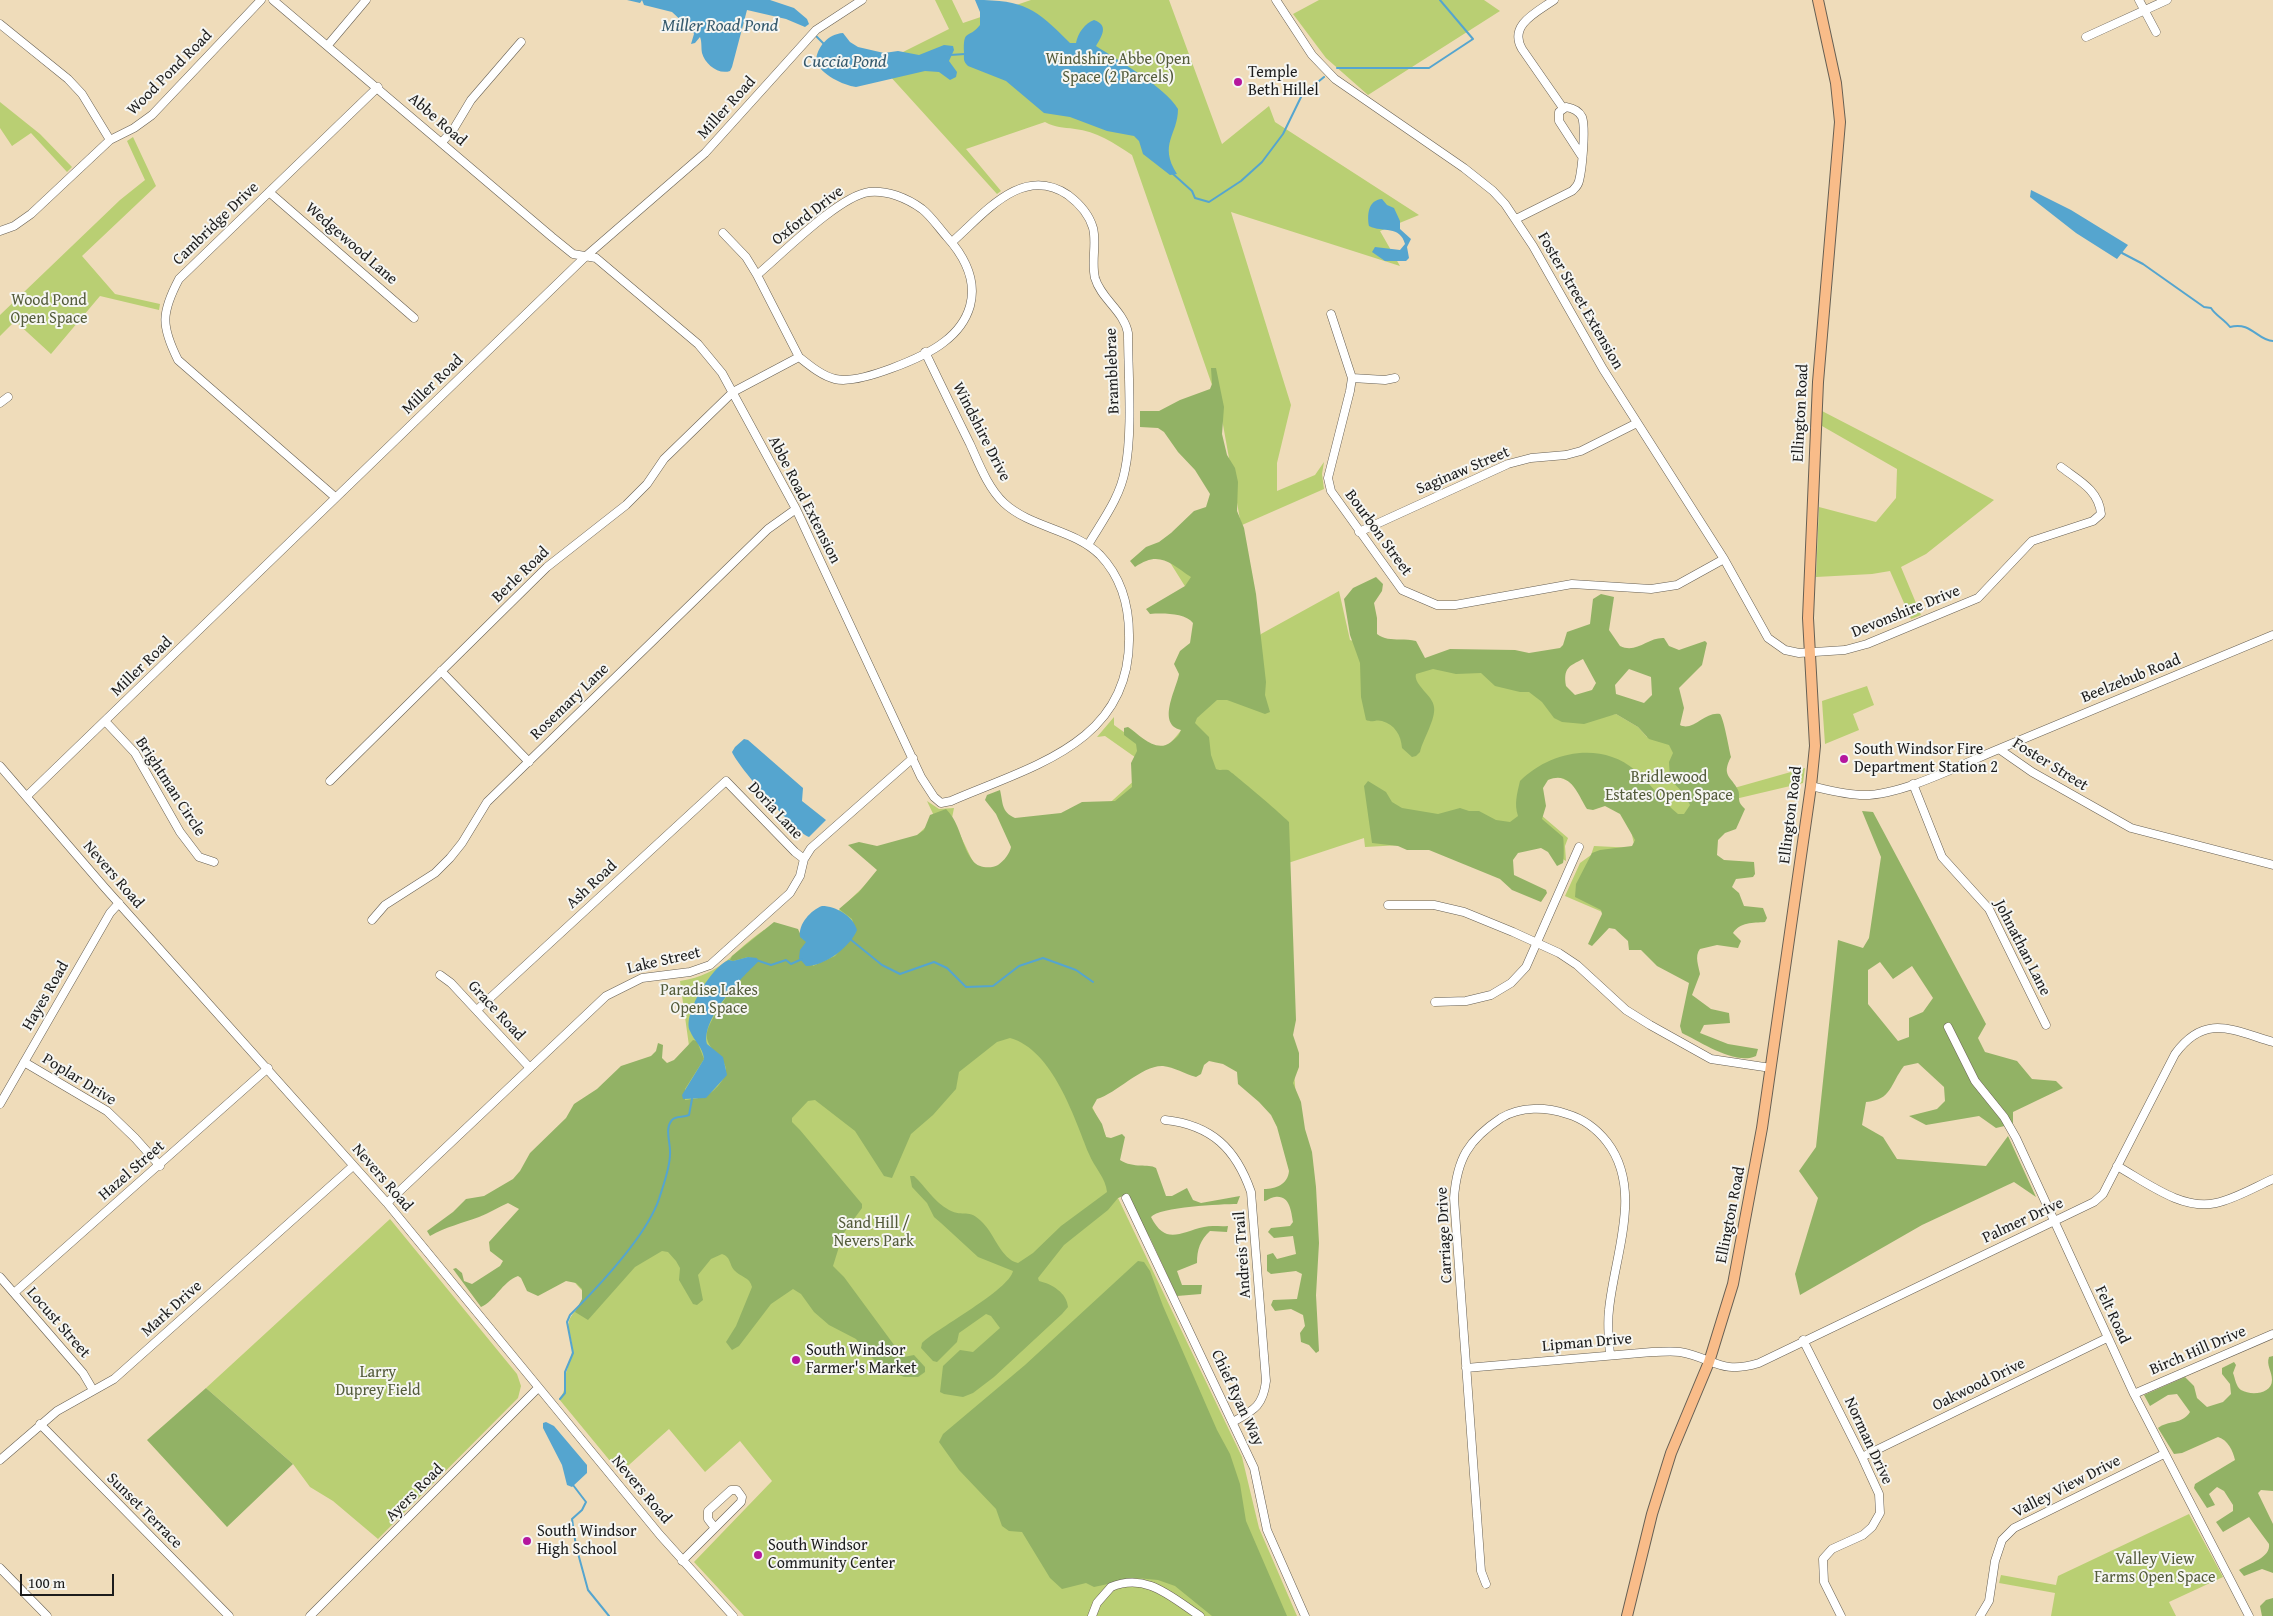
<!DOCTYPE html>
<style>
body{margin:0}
#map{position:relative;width:2273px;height:1616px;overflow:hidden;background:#efdcba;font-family:"Gentium Book Plus",serif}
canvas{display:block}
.scale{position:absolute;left:20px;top:1574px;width:94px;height:22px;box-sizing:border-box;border:2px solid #1c1c1c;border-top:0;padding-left:6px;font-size:15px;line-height:18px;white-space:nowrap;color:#1c1c1c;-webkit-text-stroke:4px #f6f6f2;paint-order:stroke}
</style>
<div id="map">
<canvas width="2273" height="1616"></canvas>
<div class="scale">100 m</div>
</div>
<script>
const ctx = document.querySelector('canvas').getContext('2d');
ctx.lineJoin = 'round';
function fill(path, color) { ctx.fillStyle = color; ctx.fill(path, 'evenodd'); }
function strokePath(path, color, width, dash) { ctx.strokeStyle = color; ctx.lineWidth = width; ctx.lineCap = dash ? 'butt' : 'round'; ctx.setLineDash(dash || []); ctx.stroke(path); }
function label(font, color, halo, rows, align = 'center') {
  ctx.font = font + ' "Gentium Book Plus",serif'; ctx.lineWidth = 4; ctx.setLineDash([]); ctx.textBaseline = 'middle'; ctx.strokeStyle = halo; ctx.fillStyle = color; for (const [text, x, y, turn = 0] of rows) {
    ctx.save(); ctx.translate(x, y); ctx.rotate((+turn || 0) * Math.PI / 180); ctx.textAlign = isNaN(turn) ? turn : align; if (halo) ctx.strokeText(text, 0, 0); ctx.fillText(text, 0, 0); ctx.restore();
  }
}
fill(new Path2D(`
 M935,0H952L963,23L1031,0H1169L1222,144L1269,106L1275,122L1419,215L1380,231L1400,266L1231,212L1291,405L1277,463V491L1315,475L1324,462L1322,474L1324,489L1242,525L1203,615L1166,556L1241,525L1220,408L1132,155C1114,143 1096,131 1075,129C1062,127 1056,128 1045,122L966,149L1001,191L997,194L879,64L949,29Z
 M1319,0H1484L1500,11L1368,95L1326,58L1293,14Z
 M0,102L40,134L72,167L67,172L31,133L12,146L0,128Z
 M133,137L156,186L82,256L115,294L160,304L159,310L100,296L51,354L15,321L0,336V315L120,200L145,180L127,141Z
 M1822,411L1994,500L1926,554L1901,567L1921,615L1911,619L1890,571L1872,574L1816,577L1819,507L1876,522L1896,498L1897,469L1822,426Z
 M1339,591L1350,640L1448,670L1510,660L1566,722L1616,714L1638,727L1647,737L1702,725L1727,790L1805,768L1803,783L1714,804L1614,917L1565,896L1580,863L1591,855L1594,846L1635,848L1625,805L1547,772L1534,809L1568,838L1565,846L1566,861L1520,833L1480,855L1401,845L1365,847L1364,838L1279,866L1298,1126L1241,1010L1082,1085L1131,1190L1118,1198L1242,1457L1259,1528L1297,1616H744L694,1562L772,1481L740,1441L705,1472L669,1429L620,1473L559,1399C568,1390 563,1380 567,1370C570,1360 573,1354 572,1344C571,1335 566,1331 569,1321C572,1312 582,1305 589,1298L565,1272L690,1053L680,981C724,974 732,951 764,930L806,942L935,818L927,801L939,809L954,808L952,818L995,908L1149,767L1105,736L1097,737L1114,717V725L1159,757L1261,634Z
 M1867,686L1874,705L1853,714L1859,730L1825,744L1822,701Z
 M390,1219L517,1374L521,1386L518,1398L378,1539L333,1501L310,1487L293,1464L206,1388Z
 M2189,1514L2223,1577L2169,1602L2176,1616H2051L2055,1593L1999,1583L2001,1575L2056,1585L2058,1576Z`), '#b9cf73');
fill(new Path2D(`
 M1211,368H1216L1224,407L1222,434L1227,455L1235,468L1238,482L1237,511L1244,528L1256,594L1266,682L1265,695L1270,712L1265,714L1227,700H1217L1197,718L1195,723L1209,737L1211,755L1216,769C1221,771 1223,769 1228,770C1232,772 1286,818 1289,822L1296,1020L1293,1035L1299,1053V1067L1293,1083L1301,1102L1305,1129L1312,1152L1316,1187L1319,1243L1316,1295L1319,1351L1316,1353L1309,1345L1301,1342L1300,1333L1305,1326L1303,1315L1291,1309L1275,1311L1271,1305L1273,1300L1297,1299L1302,1274L1296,1271L1271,1274L1267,1271V1255L1273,1253L1277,1259L1296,1254L1293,1236L1274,1238L1268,1232L1271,1228L1290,1226L1293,1222C1291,1211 1290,1195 1275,1197C1271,1197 1267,1201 1264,1201V1189C1276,1189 1288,1184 1289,1171L1277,1127L1271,1115L1259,1102L1238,1084L1237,1072L1223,1064L1209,1061L1204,1065L1201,1074L1196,1077C1185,1074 1174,1067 1163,1066C1142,1065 1117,1093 1097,1099L1092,1108L1102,1124L1106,1137L1111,1138L1122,1134L1125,1137L1120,1160C1134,1169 1148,1163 1156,1168L1166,1196H1172L1187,1188L1193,1200L1201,1203L1240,1196L1237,1204C1222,1204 1159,1207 1151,1217C1166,1246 1180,1232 1204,1227C1212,1225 1220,1227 1228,1226L1227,1232L1210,1231C1200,1240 1197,1250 1197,1263L1177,1271L1182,1285H1202L1201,1294L1177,1296L1150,1238L1123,1196L1118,1198L1108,1210L1064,1245L1038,1278L1039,1281C1052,1284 1067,1293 1068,1307L1062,1314L994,1377L973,1393L963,1397L944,1394L940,1392L943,1366L960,1350L973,1352L1000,1328L991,1316L986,1314L959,1333L957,1342L937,1362L933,1361L921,1348L922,1343C939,1327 1009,1290 1013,1271L978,1257L941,1223L934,1217L927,1203L912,1187L910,1176H914C927,1188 932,1200 949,1210C964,1218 968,1207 983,1223C995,1235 1001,1259 1018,1263L1033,1253L1061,1226L1107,1192C1106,1178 1094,1167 1089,1154C1074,1117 1053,1050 1010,1038L997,1042L959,1072L956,1089L933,1115L911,1134L892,1178L884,1176L855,1131L815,1100L808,1101L792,1118V1122L800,1130L862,1204V1208L843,1234L833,1266L844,1277L900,1353L904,1357L914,1355L925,1367V1372L918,1377H904L880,1367L856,1339L829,1325L814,1312L801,1294L793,1289L771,1304L739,1346L732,1350L726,1342L736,1326L752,1287C750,1277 740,1277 734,1270C729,1264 731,1257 722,1254L711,1259L698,1275L703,1300L697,1305L693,1304L679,1280L680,1268L676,1261L668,1252L662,1251L635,1267L588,1320L575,1312L582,1299V1289L576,1283L566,1281L538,1296L527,1291L521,1278L518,1276C502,1282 495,1301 481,1307L453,1269L456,1268L462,1273L464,1281L472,1284L500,1266L503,1261L490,1251L489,1242L519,1209L508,1203C499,1207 489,1213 479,1217C462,1223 446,1227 430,1236L427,1231L453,1212L466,1199L484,1196L513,1179L520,1171L530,1153L566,1118L574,1104L597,1089L621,1066L651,1056L656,1051L658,1043L663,1045L662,1058L667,1063L674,1060L693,1040L697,1041L704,1059L685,1089V1100C701,1098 707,1098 718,1086C745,1056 694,1055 710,1024C719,1005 732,989 745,973C750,968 756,965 758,960L748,957L733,961L730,960L732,956L774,922L798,929L802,938L806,940L813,966L835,956L856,932L852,919L839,909L859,892L877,870L848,845L859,842L877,846L917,835L924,830L930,815L946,809C961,824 961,846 973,861C978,868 991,869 998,865C1004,861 1010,853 1011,847L996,814L985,800L987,795L1000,790C1003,802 1001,812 1015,818L1061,813L1082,802L1115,801L1132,787L1131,763L1137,751L1136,744L1124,735V728L1128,727C1140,735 1156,754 1171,742C1176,738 1179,736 1181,730C1156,724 1177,688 1179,674L1174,664L1180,651L1190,643L1193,623C1185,613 1163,613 1150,614L1146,609L1185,586L1191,577C1170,563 1159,550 1135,567L1130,561L1146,547L1159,542L1171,533L1194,511L1206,507L1210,494L1195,470L1178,452L1164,432L1158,428L1140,427V411H1159L1180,400L1210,389L1212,384Z
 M1376,577L1383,584L1382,591L1374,603L1377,618V634C1388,643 1403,637 1416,641L1425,658L1450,649L1515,650L1529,653L1560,648L1563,645L1567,632L1590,624L1593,599L1601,594L1614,597L1609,630L1620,646C1637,654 1648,637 1664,638L1669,646L1679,650L1705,641L1707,643L1702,665L1679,688L1684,708L1680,725C1693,732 1705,711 1720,714C1724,719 1729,749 1731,757C1721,776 1731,776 1738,790C1740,794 1738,799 1740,803C1741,805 1743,807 1745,809L1736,829L1725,833L1718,840L1717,855L1724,860L1754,862L1755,874L1753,877L1736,879L1732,887L1739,893L1744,906L1763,908L1767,918L1765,922C1753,923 1740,922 1733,933L1741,941L1738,948L1717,945L1700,949C1694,956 1699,967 1700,974L1692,995L1711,1009L1729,1013L1730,1023L1704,1025L1700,1033L1728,1044L1758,1049L1756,1056C1736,1066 1699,1041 1682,1033L1680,1026L1689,983L1657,966L1641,950H1629L1628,941L1615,929L1609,928L1592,946L1588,944L1602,914L1601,910L1575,897L1576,884L1592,853L1600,850L1632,846L1635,840L1620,814L1605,806L1593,810L1587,809C1578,795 1571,770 1548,780L1543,788L1546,806L1542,819L1563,837C1564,841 1564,859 1563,863L1557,866L1548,852L1541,848L1518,853L1513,860L1514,875L1546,890L1547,893L1541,902L1512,890L1500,879L1429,850H1407L1398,846L1372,843L1364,786L1368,781L1386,792L1392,802L1402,808L1438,814L1460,808L1469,811H1479L1496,820L1510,822L1518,816C1514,804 1517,794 1520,781C1550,751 1601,741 1635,770C1651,784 1662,801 1678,814H1684L1690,805L1684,794L1670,779L1669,762L1673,753L1669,745L1649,739L1638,727L1616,714L1584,724L1562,722L1554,718L1542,702L1529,692H1520L1495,686L1481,673L1456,674L1433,669L1416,674C1413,685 1433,695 1434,707C1436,719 1423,739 1420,752L1416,756L1412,757L1402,748C1401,735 1395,725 1382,721C1376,719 1372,723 1366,720L1361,697L1360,663L1350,635L1344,599L1353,588ZM1583,659L1596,683L1592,690L1575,695L1566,686C1563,668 1569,666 1583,659ZM1629,669L1651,677L1652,695L1644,703L1616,694L1615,685Z
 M1862,811L1873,812L1986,1024L1978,1038L1985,1052L2017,1061L2032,1079L2056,1081L2063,1088L2013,1112V1124L1996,1128L1979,1116L1926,1125L1909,1116L1937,1109L1945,1101L1944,1087L1918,1063L1904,1066C1890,1084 1892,1100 1866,1102L1862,1125L1883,1137L1897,1159L1986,1166L2008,1136L2036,1197L2014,1182L1922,1225L1800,1295L1795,1274L1818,1198L1799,1171L1816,1147L1838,940L1863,948L1869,938L1881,857ZM1880,962L1893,979L1912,966L1933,998L1923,1012L1909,1018V1037L1898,1041L1868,1004V970Z
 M1138,1261L1144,1262L1150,1271L1163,1306L1217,1430L1230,1454L1240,1484L1246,1521L1287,1616H1212L1175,1586L1158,1580L1136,1578L1094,1587L1086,1583L1062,1589L1050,1578L1022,1532L1009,1531L1002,1526L996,1509L959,1470L939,1442L943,1434L1025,1365Z
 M2273,1356V1491L2261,1490L2258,1493L2273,1524V1573L2262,1569L2244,1576L2239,1570C2249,1563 2271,1558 2269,1544L2249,1517L2223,1532L2216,1522L2233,1511V1505L2224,1491L2217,1487L2209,1494L2215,1505L2207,1508L2194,1488L2195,1484L2235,1460C2233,1451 2228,1440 2218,1437L2182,1453L2174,1454L2158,1428C2168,1420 2182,1425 2190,1412L2177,1394L2168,1395L2150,1406L2144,1395L2185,1377L2194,1386L2197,1398L2207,1407L2223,1402L2231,1394L2230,1384L2222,1374V1368L2234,1362L2236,1365L2233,1373C2235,1378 2236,1387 2241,1390C2251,1396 2272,1394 2272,1380C2272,1371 2266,1365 2269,1357Z
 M206,1388L293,1464L227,1527L147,1440Z
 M2273,1598V1616H2262L2260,1606L2266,1600Z`), '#92b265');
fill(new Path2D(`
 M627,0H770L794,8L807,19L809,24L805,27L786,19L747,10L732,67L730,71C718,75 705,64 702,53C701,47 702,42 700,37L695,43L691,44L694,34L689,23L686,25L672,12L644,5L642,0L640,3Z
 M975,0C1025,0 1035,8 1070,43H1076C1078,33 1085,23 1094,20C1109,25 1102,36 1096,46C1119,61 1165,87 1178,109C1178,135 1158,144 1177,174L1170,175L1143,154L1139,141L1134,136L1107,131L1070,117L1044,113L1006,81L968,66C963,61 964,59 964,53C963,28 968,40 980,25V12Z
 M843,33L850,42L858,47L884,53L898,51L919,55L944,45L953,46L954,50L949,61L957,72L956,77L950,80L939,72L925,71L856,87C843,85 821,75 816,61C817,47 828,34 843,33Z
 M2031,190L2071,210L2128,245L2117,259L2076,233L2030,197Z
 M1382,199L1387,205L1394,208L1400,221V229L1411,239L1407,247L1409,258L1406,261H1385L1372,252L1375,247L1400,250L1405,244C1400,225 1383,233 1369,226C1367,215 1368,200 1382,199Z
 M744,739L748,740L803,788L802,801L826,820L809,837C794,831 739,768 732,752L735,747Z
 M822,906C836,906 853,916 857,930C851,946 824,967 806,966L799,958L800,950L806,942L800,937C798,924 811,910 822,906Z
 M748,957L757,958L758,962C741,978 701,1019 707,1044L723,1057L727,1075L706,1098L683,1099L682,1095L704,1059C703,1047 694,1041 690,1031C682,1014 713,965 729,960L733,961Z
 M546,1422L554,1426L587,1465V1473L572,1487L567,1485L562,1465L543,1428V1423Z`), '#55a5cf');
strokePath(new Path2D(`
 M816,36L824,44
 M950,55L965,54
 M1337,68H1429L1473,39L1440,0
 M1172,173L1192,191L1195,198L1209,202L1241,181L1262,162L1283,134L1302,95L1324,77
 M2122,253L2143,264L2204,307L2211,308C2216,316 2224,319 2230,327C2251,321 2258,341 2273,341
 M850,939L882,965L900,974L934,962L947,968L966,987L993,986L1019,966L1043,958L1076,970L1093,982
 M756,960L771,965L786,960L791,964L802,959
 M560,1399L565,1393V1372L573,1353L567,1322L570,1315C599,1286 646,1237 659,1199C663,1186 670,1168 670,1154C671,1143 664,1129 672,1120C676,1115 683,1118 689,1115L692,1099
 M573,1485L586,1502L582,1510L572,1519L576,1546L588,1590L609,1616`), '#55a5cf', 2);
const minor = new Path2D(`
 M273,0L552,237L573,254L596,258L698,344L722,373L796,509L921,777L934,797L941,803L951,801C1032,766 1132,743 1129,635C1129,605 1121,577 1100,555C1074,529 1031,528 1004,503C988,488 979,464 970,444C955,414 940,383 925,352
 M1276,0L1312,55L1335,79L1464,168L1493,191L1505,204L1533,246L1603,369L1724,559L1768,638L1785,650L1799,653L1845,650L1867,644L1978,598L2032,541L2093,521L2101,514C2099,490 2078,480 2061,467
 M1554,0C1537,12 1508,25 1522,49L1563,108
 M2139,0L2156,32
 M0,24L68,79L82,94L110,140
 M2086,37L2167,0
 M328,45L366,0
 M442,142L453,130L471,100L521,42
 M269,192L414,318
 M1516,219L1572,191C1575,188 1578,186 1579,181C1582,170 1586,128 1582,117C1579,111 1572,108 1566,107L1559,112V121L1581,155
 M0,231L14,226L31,214L110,140L134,128L152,115L261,0
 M723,233L746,257L757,275L799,357C809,365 822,376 835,379C859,385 925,357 944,342C956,333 966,320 970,306C977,280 964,256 947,237C939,228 931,216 922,209C907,198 887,190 869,192C839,196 782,254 757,275
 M952,242C984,214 1022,164 1068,195C1080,204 1089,214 1093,228C1097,244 1091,261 1095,278C1101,299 1124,311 1128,333C1128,373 1133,432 1125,470C1120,498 1102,521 1088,545
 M1331,314L1352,378L1350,391L1328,478L1331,491L1402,590L1437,605H1455L1572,584L1651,589L1677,585L1724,559
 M1352,378L1385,380L1395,378
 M0,403L8,397
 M335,497L178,360C161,326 161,313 179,279L378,87
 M1359,532L1508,464L1531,458L1566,455L1581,451L1637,423
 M441,671L529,762
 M105,721L135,753L180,832L199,857L214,862
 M1999,749L2273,635
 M0,766L105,888L387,1203L660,1535L733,1616
 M330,781L547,567L626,505L647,484L664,459L733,392L799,357
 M1913,784L1942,857L1989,909L2046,1025
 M1811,786C1828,790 1846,795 1864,795C1903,795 1962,764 1999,749L2032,772L2131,828L2273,865
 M27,796L585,257L705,153L816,30L862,0
 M1388,905H1434L1464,912L1513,932L1559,953L1577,965L1626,1010L1650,1025L1711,1059L1771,1068
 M372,920L385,905L435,873L450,858L462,843L487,802L768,529L796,509
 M440,975L451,983L530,1068
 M1435,1002L1466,1001L1491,995L1511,983L1526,967L1579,847
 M477,1010L726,781L795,852L804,859
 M1948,1027L1975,1081L2004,1117L2016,1138L2134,1394L2249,1616
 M24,1062L107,1111L135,1138L160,1166
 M0,1104L110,913L119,903
 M1165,1120C1212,1125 1236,1149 1251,1192L1266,1381C1263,1406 1254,1410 1233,1422
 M2117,1166C2146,1182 2182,1211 2216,1203C2235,1199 2255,1187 2273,1179
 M1126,1198L1254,1468L1267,1530L1305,1616
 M387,1203L606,996L642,978L690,972L710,965L790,893L800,876L804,859L811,848L913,758
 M0,1277L83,1373L93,1390
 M14,1293L268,1068
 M1803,1340L1862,1457L1879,1494L1880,1513L1872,1527L1863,1535L1832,1549L1823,1559L1824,1582L1841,1616
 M1466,1368L1652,1352C1661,1352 1671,1351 1680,1352C1714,1358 1720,1375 1759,1363L2094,1202L2103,1194L2175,1054C2205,1013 2232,1030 2273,1042
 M2134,1394L2273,1334
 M40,1424L229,1616
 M1862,1457L2107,1338
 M0,1460L57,1411L114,1379L353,1166
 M682,1561C702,1541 722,1521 741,1502L742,1497L737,1490H731L708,1511V1519L715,1528
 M0,1568L47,1616
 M1486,1584L1481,1571L1454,1198C1457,1159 1468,1140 1501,1118C1521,1106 1546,1107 1567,1114C1584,1119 1596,1128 1607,1142C1644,1190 1614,1256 1609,1310C1607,1325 1609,1340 1610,1355
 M310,1616L538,1388
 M1092,1616L1097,1603L1111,1587C1147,1572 1172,1598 1200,1616
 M1980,1616L1989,1601L1995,1561L2002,1540L2014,1528L2164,1454`);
const major = new Path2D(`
 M1627,1616L1652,1514L1671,1453L1709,1362L1733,1284L1762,1128L1811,786L1815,746L1808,618L1818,382L1840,122L1836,83L1818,0`);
strokePath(minor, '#665f53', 9);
strokePath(major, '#665f53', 12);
strokePath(minor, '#fff', 8);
strokePath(major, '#f9bc89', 10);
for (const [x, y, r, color] of [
 [1238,82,5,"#b5179e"],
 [1844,759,5,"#b5179e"],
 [796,1360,5,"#b5179e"],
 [527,1541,5,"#b5179e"],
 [758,1555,5,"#b5179e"]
]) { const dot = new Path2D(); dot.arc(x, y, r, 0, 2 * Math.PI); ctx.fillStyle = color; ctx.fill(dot); strokePath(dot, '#f6f6f2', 2); }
label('16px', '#535b3a', '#f6f6f2', [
 ["Windshire Abbe Open",1118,60],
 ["Space (2 Parcels)",1118,78],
 ["Wood Pond",49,301],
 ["Open Space",49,319],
 ["Bridlewood",1669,778],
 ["Estates Open Space",1669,796],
 ["Paradise Lakes",709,991],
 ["Open Space",709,1009],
 ["Sand Hill /",874,1224],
 ["Nevers Park",874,1242],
 ["Larry",378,1373],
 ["Duprey Field",378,1391],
 ["Valley View",2155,1560],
 ["Farms Open Space",2155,1578]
]);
label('16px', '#1c1c1c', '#f6f6f2', [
 ["Wood Pond Road",170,73,-45],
 ["Miller Road",727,108,-48],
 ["Abbe Road",437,120,41],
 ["Oxford Drive",808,216,-38],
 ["Cambridge Drive",216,224,-44],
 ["Wedgewood Lane",351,244,41],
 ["Foster Street Extension",1580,301,60],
 ["Bramblebrae",1113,371,-92],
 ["Miller Road",433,385,-44],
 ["Ellington Road",1801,413,-87],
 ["Windshire Drive",981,432,63],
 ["Saginaw Street",1463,471,-23],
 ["Abbe Road Extension",804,500,63],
 ["Bourbon Street",1378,533,54],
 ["Berle Road",521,575,-44],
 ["Devonshire Drive",1906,612,-22],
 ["Miller Road",142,667,-44],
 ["Beelzebub Road",2131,679,-22],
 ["Rosemary Lane",570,702,-44],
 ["Foster Street",2050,765,32],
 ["Brightman Circle",170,787,57],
 ["Doria Lane",775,811,47],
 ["Ellington Road",1791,815,-83],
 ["Nevers Road",113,875,49],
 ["Ash Road",592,885,-43],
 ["Johnathan Lane",2022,948,63],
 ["Lake Street",664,961,-13],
 ["Hayes Road",46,996,-60],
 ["Grace Road",496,1011,47],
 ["Poplar Drive",79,1080,32],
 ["Hazel Street",132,1171,-41],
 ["Nevers Road",382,1178,49],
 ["Ellington Road",1731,1215,-79],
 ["Palmer Drive",2023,1221,-25],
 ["Carriage Drive",1445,1235,-93],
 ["Andreis Trail",1243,1255,-94],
 ["Mark Drive",172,1309,-42],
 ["Felt Road",2112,1315,65],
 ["Locust Street",58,1323,49],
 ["Lipman Drive",1587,1343,-5],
 ["Birch Hill Drive",2198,1351,-23],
 ["Oakwood Drive",1979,1385,-26],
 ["Chief Ryan Way",1237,1398,65],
 ["Norman Drive",1868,1441,65],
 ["Valley View Drive",2067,1487,-27],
 ["Nevers Road",641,1490,50],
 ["Ayers Road",415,1493,-45],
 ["Sunset Terrace",144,1511,45]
]);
label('16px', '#1c1c1c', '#f6f6f2', [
 ["Temple",1248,73],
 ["Beth Hillel",1248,91],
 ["South Windsor Fire",1854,750],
 ["Department Station 2",1854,768],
 ["South Windsor",806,1351],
 ["Farmer's Market",806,1369],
 ["South Windsor",537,1532],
 ["High School",537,1550],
 ["South Windsor",768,1546],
 ["Community Center",768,1564]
], 'left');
label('italic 18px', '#365a6d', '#f6f6f2', [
 ["Miller Road Pond",720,26],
 ["Cuccia Pond",845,62]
]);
</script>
